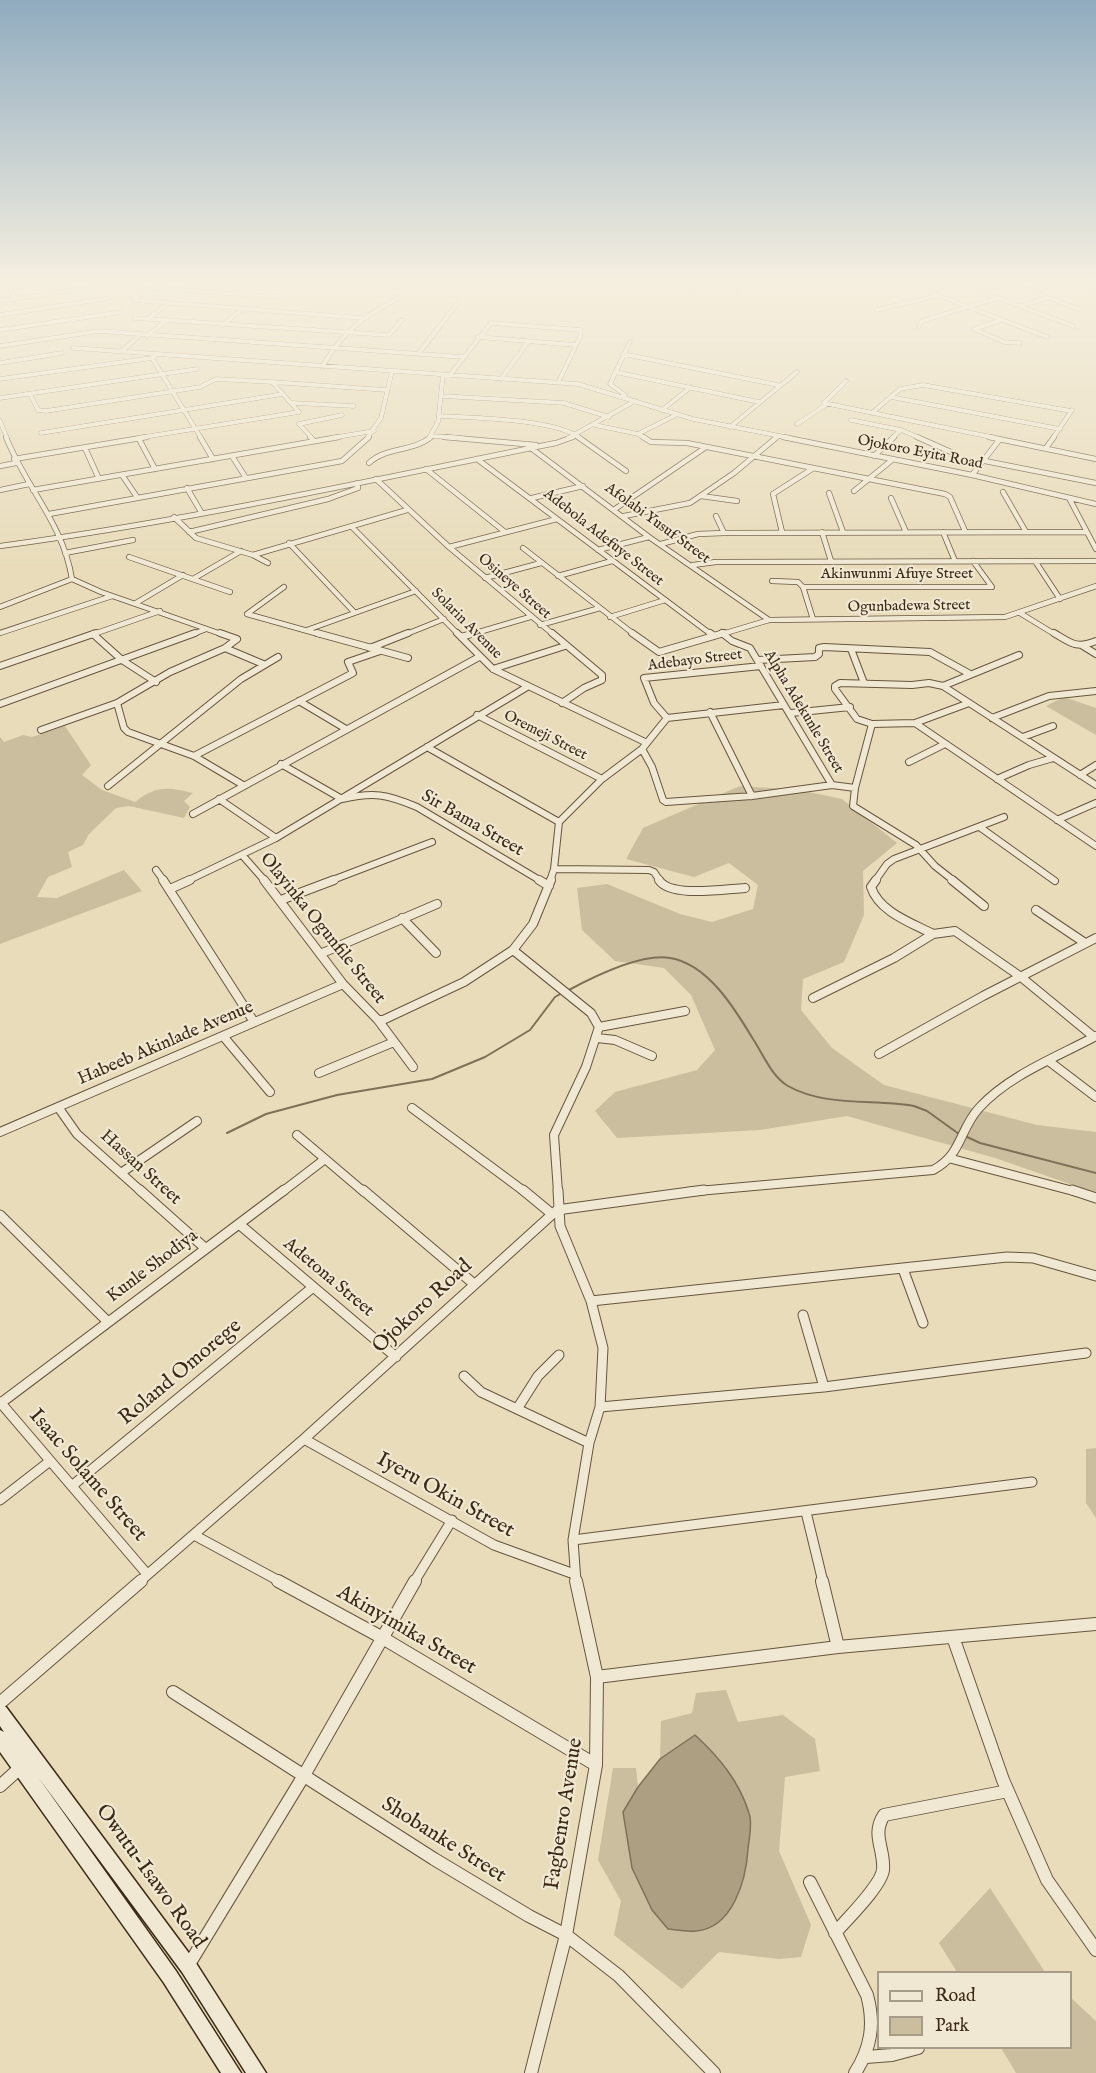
<!DOCTYPE html>
<style>
body{margin:0}
#map{position:relative;width:1096px;height:2073px;overflow:hidden;background:#e8dcba;font-family:"IM FELL English",serif}
canvas{display:block}
.legend{position:absolute;left:877px;top:1971px;width:195px;height:78px;box-sizing:border-box;background:#f0e8d2;border:2px solid #a79c87;margin:0;padding:8px 10px;list-style:none;font-size:18px;color:#3a2a16}
.legend li{display:flex;align-items:center;gap:12px;height:30px}
.legend b{width:30px;border:2px solid #a79c87}
</style>
<div id="map">
<canvas width="1096" height="2073"></canvas>
<ul class="legend">
<li><b style="height:8px;background:#f0e8d2"></b>Road</li>
<li><b style="height:16px;background:#cabe9e"></b>Park</li>
</ul>
</div>
<script>
const ctx = document.querySelector('canvas').getContext('2d');
ctx.lineJoin = 'round';
function fill(path, color) { ctx.fillStyle = color; ctx.fill(path, 'evenodd'); }
function strokePath(path, color, width, dash) { ctx.strokeStyle = color; ctx.lineWidth = width; ctx.lineCap = dash ? 'butt' : 'round'; ctx.setLineDash(dash || []); ctx.stroke(path); }
function label(font, color, halo, rows, align = 'center') {
  ctx.font = font + ' "IM FELL English",serif'; ctx.lineWidth = 4.5; ctx.setLineDash([]); ctx.textBaseline = 'middle'; ctx.strokeStyle = halo; ctx.fillStyle = color; for (const [text, x, y, turn = 0] of rows) {
    ctx.save(); ctx.translate(x, y); ctx.rotate((+turn || 0) * Math.PI / 180); ctx.textAlign = isNaN(turn) ? turn : align; if (halo) ctx.strokeText(text, 0, 0); ctx.fillText(text, 0, 0); ctx.restore();
  }
}
fill(new Path2D(`
 M1064,697L1096,708V735L1046,706Z
 M65,726L91,765L82,775L102,790L135,802C156,785 168,787 193,793L184,801L190,807L184,818L129,806L116,808L89,834L83,845L68,852L72,867L48,877L37,897L57,898L124,870L142,891L0,944V737L4,742L23,735L32,737Z
 M740,786L799,790L842,799L897,843L863,871L864,915L844,962L803,979L801,1010L832,1048L884,1085L1037,1125L1096,1132V1193L995,1158L847,1116L760,1130L617,1138L595,1111L615,1092L697,1070L715,1050L691,995L664,968L615,961L582,930L577,888L607,884L680,914L712,922L753,909L758,885L729,863L694,877L626,859L643,828Z
 M1096,1448V1518L1086,1503V1449Z
 M726,1690L738,1722L783,1715L815,1739L820,1771L785,1777L779,1851L811,1925L801,1957L779,1959L719,1952L682,1989L614,1935L621,1901L598,1860L613,1768H636L638,1787L623,1812L696,1735L660,1759L661,1721L692,1713L696,1693Z
 M990,1888L1045,1972H957L939,1943Z
 M1071,1998L1096,2021V2073H1016L1001,2048H1070Z`), '#cabe9e');
const water = new Path2D(`
 M695,1735C719,1757 739,1781 749,1813C753,1823 749,1838 748,1849C746,1880 733,1928 696,1931C687,1932 677,1930 668,1929L652,1910L632,1868L623,1812L638,1787L660,1759Z`);
fill(water, '#ad9f82');
strokePath(water, '#7f7057', 1.5);
strokePath(new Path2D(`
 M567,991C593,977 640,953 670,958C708,964 735,1009 753,1039C763,1054 772,1077 788,1086C825,1107 873,1099 914,1106L927,1111L959,1134
 M227,1133L266,1114L337,1095L432,1079L485,1057L530,1030L555,997L562,993
 M965,1136L980,1143L1096,1173`), '#7f7057', 2);
const streetFar5 = new Path2D(`
 M6,282L16,299
 M43,282L50,292
 M650,282V287
 M736,282V294
 M768,282L805,283
 M903,282L1047,337
 M956,282L1073,326
 M1009,282L1078,309
 M1059,282L1096,295
 M1074,287L1092,282
 M918,288L943,282
 M691,294L693,282
 M280,297L153,288L146,290L133,300L362,318
 M0,301L98,287
 M1021,306L1049,297
 M877,310L937,296
 M0,315L109,298
 M134,318L389,335L402,320
 M149,318L167,304
 M1002,320L974,329L1004,342L1020,343
 M224,324L242,309
 M919,326L922,321L997,298
 M0,330L121,312
 M147,336L167,320
 M478,337L575,345
 M0,346L99,331L463,357
 M73,348L578,384L693,419L790,438
 M122,351L140,335
 M419,353L457,304
 M623,354L778,385
 M155,356L152,358L201,438
 M0,363L62,353
 M322,367C344,329 365,316 402,296
 M615,372L759,402
 M450,375L491,323L581,330L580,337L558,383
 M0,379L152,358
 M501,379L528,342
 M272,382L386,390
 M30,394L38,410L46,411L200,387L216,379L272,382L299,412L138,438
 M625,395L610,384L630,342
 M442,396L564,403L609,417
 M891,397L1060,429
 M0,398L197,369
 M293,403L354,406
 M824,403L996,438
 M824,403L846,381
 M662,410L691,387
 M872,413L900,389L923,385L1071,411
 M440,416C475,418 554,419 580,438
 M851,420L901,430L892,438
 M0,421L7,438
 M797,424L827,404
 M595,425L638,434L676,415
 M730,427L797,372
 M901,430L920,438
 M41,433L283,394
 M638,434L645,438
 M433,436L462,438
 M312,438L299,424L342,415
 M331,438L374,431
 M367,438L381,418L392,371
 M429,438L438,422L443,375
 M568,438L635,401
 M775,438L777,437
 M1053,438L1072,410`);
const streetFar4 = new Path2D(`
 M6,437C26,488 63,523 72,579L101,592L224,635
 M200,437L213,459
 M310,437L314,441
 M444,437L536,445
 M578,437L626,471
 M643,437L651,442L687,443L945,494L950,497L965,531
 M783,437L972,475L1096,504
 M917,437L951,452
 M989,437L1096,459
 M139,439L155,469
 M85,448L99,479
 M531,448L649,537L769,620
 M1046,448L1054,437
 M232,456L246,478
 M874,456L894,437
 M14,459L147,437
 M477,459L712,635
 M985,461L1096,483
 M369,463C385,447 413,452 431,437
 M0,466L16,463
 M426,469L505,532
 M122,475L137,497
 M972,475L1000,439
 M376,479L449,547L554,635
 M187,488L201,512
 M0,490L29,484
 M33,490L339,437
 M854,491L892,460
 M1003,492L1026,532
 M829,493L843,532
 M701,496L737,501
 M532,498L583,486
 M891,498L906,532
 M1069,498L1096,549
 M615,509L706,447
 M49,514L342,461L369,437
 M624,516L690,503L734,473L777,437
 M716,516L724,533
 M174,517L196,538L253,555L268,563
 M352,527L459,635
 M189,532L328,499L358,488L357,483
 M782,532L773,494L812,469
 M822,532L831,561
 M943,532L955,561
 M289,543L354,612
 M661,544L698,534L724,533L1086,532
 M0,546C187,521 372,480 556,443L573,437
 M449,547L557,519
 M523,548L635,635
 M598,550L649,537
 M65,553L133,540
 M253,555L407,510
 M129,557L230,592
 M1035,561L1060,599
 M693,565L716,562L1096,561
 M558,576L612,561
 M485,578L541,563
 M193,579L241,551
 M772,581L798,582L803,587
 M284,587L247,614L322,635
 M136,603L183,575
 M0,607L72,579
 M1020,613L1056,635
 M610,617L665,600
 M813,619L803,587H992L973,561
 M540,625L600,608
 M307,630L416,591
 M0,633L112,596
 M722,633L724,635
 M91,635L160,611
 M191,635L206,629
 M404,635L444,619
 M469,635L530,617
 M719,635L769,620L1005,617L1096,586`);
const streetFar3 = new Path2D(`
 M317,633L408,658
 M457,633L493,669L647,743
 M552,633L602,675V680L584,688L562,703
 M632,633L659,652L724,633
 M710,633L714,636
 M722,633L732,641L750,648L832,785
 M1054,633C1071,643 1076,649 1096,641
 M93,634L122,660L156,682
 M461,637L475,633
 M1083,646L1096,654
 M225,648L263,664
 M370,648L408,633
 M851,649L864,683
 M1019,655L943,686L929,683L912,685L840,683L835,686V689L857,719L872,724L915,723L1096,846
 M758,660L815,657L819,654V648L824,647L930,652L970,674
 M0,666L96,633
 M493,669L565,646
 M943,686L1096,785
 M299,701L346,729
 M117,703L124,728L128,732L194,756L243,785
 M0,704L195,633
 M710,712L752,796
 M791,713L850,707
 M477,715L602,779
 M667,718L654,703L644,678L761,666
 M992,718L1049,696L1096,691
 M915,723L969,703
 M872,724L855,788L853,806L916,845L935,866L954,881
 M41,730L117,703L170,672L225,648L237,639L220,633
 M1023,737L1053,726
 M427,747L559,822
 M642,749L652,767L663,800L666,802L752,796L832,785L855,788
 M194,756L353,673L348,662L380,651
 M909,762L945,744
 M281,764L342,799C374,792 386,794 417,807L541,881
 M1080,775L1096,765
 M997,779L1029,765L1053,758
 M108,786L241,679L278,657
 M219,799L276,838
 M193,814L479,657
 M1057,820L1096,803
 M981,828L1055,881
 M243,856L265,881
 M554,869L649,870L654,872L660,881
 M156,870L164,881
 M187,881L276,838L527,687
 M330,881L432,842
 M550,881L554,869L559,822L602,779L642,749L667,718L784,705
 M875,881L887,864L894,859L1004,817`);
const streetFar2 = new Path2D(`
 M163,880L254,1022
 M264,880L343,984L378,1020L413,1067
 M539,880L549,886
 M659,880C670,898 725,889 745,888
 M876,880L871,887C879,912 912,923 933,934
 M952,880L984,906
 M170,889L190,880
 M281,900L334,880
 M1036,910L1085,943
 M402,918L436,953
 M513,950L591,1013L599,1027L586,1067L554,1135L558,1192
 M320,954L437,904
 M813,998L894,958L933,934L955,931L1021,977L1094,1037
 M378,1020H383L464,982L513,950L533,924L551,880
 M599,1027L685,1011
 M223,1036L270,1092
 M597,1038L615,1040L652,1056
 M879,1054L983,996L1096,938
 M1050,1062L1096,1097
 M319,1073L394,1042
 M58,1107L77,1134L142,1192
 M412,1108L525,1192
 M0,1132L343,984
 M297,1135L364,1192
 M952,1159L1077,1192
 M121,1173L197,1121
 M282,1192L325,1159
 M687,1192L933,1170C962,1155 959,1130 979,1108C1009,1075 1057,1057 1096,1036`);
const streetFar1 = new Path2D(`
 M140,1190L205,1248
 M363,1190L474,1284
 M523,1190L552,1214
 M558,1190L560,1226L591,1301L603,1348L600,1407L589,1443L573,1540L576,1582
 M1072,1190L1096,1198
 M0,1215L108,1322
 M239,1224L396,1357
 M903,1269L923,1323
 M591,1301L1007,1257L1033,1258L1096,1276
 M803,1315L824,1387
 M464,1376L481,1392L589,1443
 M0,1402L147,1574
 M1,1403L284,1190
 M600,1407L824,1387L1086,1353
 M517,1409L538,1376L559,1355
 M304,1439L494,1545L574,1574
 M73,1485L312,1288
 M0,1500L50,1461
 M806,1512L823,1582
 M194,1535L281,1582
 M573,1540L1032,1482
 M139,1582L304,1439L557,1210L704,1190
 M414,1582L452,1520`);
const street = new Path2D(`
 M278,1581L381,1637L596,1765
 M822,1581L838,1647
 M953,1637L1003,1780L1047,1880L1096,1950
 M597,1677L838,1647L1096,1624
 M173,1692L434,1859L529,1916L566,1935L619,1976L714,2073
 M0,1703L141,1581
 M0,1786L21,1767
 M810,1882L867,1995C875,2024 871,2048 855,2073
 M835,1933C847,1919 881,1886 883,1870C885,1849 871,1835 884,1815L1008,1791
 M188,1966L303,1777L415,1581
 M866,2057L892,2055L918,2048
 M531,2073L566,1935L596,1765L597,1677L576,1581`);
const secondary = new Path2D(`
 M0,1705L6,1707L194,1960L266,2073H246L182,1972L38,1777L176,1971L241,2073H221L164,1983L0,1752V1730L4,1732L0,1726Z`);
strokePath(streetFar5, '#66563f', 4.5);
strokePath(streetFar4, '#66563f', 6);
strokePath(streetFar3, '#66563f', 8);
strokePath(streetFar2, '#66563f', 10);
strokePath(streetFar1, '#66563f', 11);
strokePath(street, '#66563f', 14);
strokePath(secondary, '#3a2a16', 3);
strokePath(streetFar5, '#f0e8d2', 4);
strokePath(streetFar4, '#f0e8d2', 4.5);
strokePath(streetFar3, '#f0e8d2', 6);
strokePath(streetFar2, '#f0e8d2', 8);
strokePath(streetFar1, '#f0e8d2', 9);
strokePath(street, '#f0e8d2', 12);
fill(secondary, '#f0e8d2');
const sky = ctx.createLinearGradient(0, 0, 0, 572);
sky.addColorStop(0, '#90acbf');
sky.addColorStop(0.49, '#f5efe0');
sky.addColorStop(1, '#f5efe000');
ctx.fillStyle = sky;
ctx.fillRect(0, 0, 1096, 572);
label('15px', '#3a2a16', '#f0e8d2', [
 ["Ojokoro Eyita Road",920,453,11],
 ["Afolabi Yusuf Street",657,524,36],
 ["Adebola Adefuye Street",603,538,38],
 ["Akinwunmi Afuye Street",897,575],
 ["Osineye Street",514,587,41],
 ["Ogunbadewa Street",909,607,-1],
 ["Solarin Avenue",466,624,45],
 ["Adebayo Street",695,661,-7],
 ["Alpha Adekunle Street",803,712,59],
 ["Oremeji Street",545,736,27]
]);
label('18px', '#3a2a16', '#f0e8d2', [
 ["Sir Bama Street",472,824,30],
 ["Olayinka Ogunfile Street",322,929,51],
 ["Habeeb Akinlade Avenue",166,1044,-23],
 ["Hassan Street",140,1168,42],
 ["Kunle Shodiya",153,1267,-37],
 ["Adetona Street",328,1278,40]
]);
label('21px', '#3a2a16', '#f0e8d2', [
 ["Ojokoro Road",423,1307,-43],
 ["Roland Omorege",181,1373,-40],
 ["Isaac Solame Street",87,1476,49],
 ["Iyeru Okin Street",445,1496,29],
 ["Akinyimika Street",406,1631,30],
 ["Fagbenro Avenue",565,1814,-81],
 ["Shobanke Street",443,1841,32],
 ["Owutu-Isawo Road",150,1877,54]
]);
</script>
